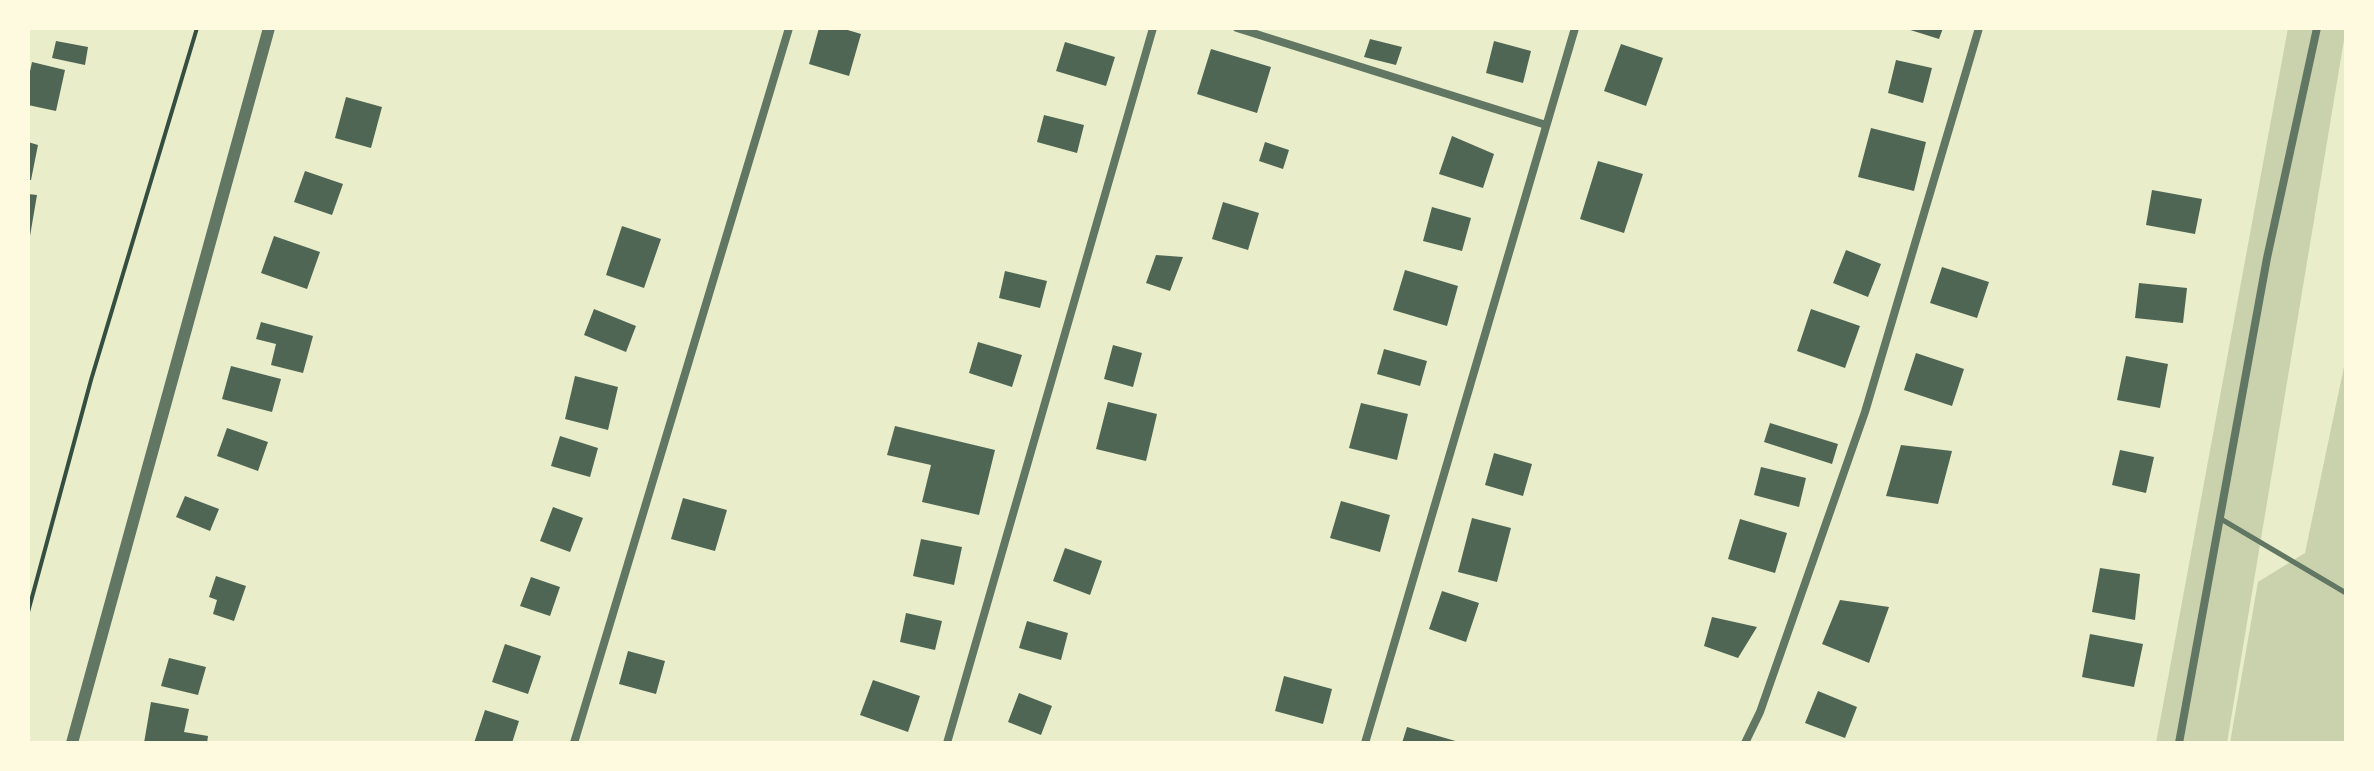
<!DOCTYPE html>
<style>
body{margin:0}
#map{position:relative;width:2374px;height:771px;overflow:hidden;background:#e9edc9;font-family:Helvetica,sans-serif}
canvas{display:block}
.frame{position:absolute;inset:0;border:30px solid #fefae0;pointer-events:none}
</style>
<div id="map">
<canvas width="2374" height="771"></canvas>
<div class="frame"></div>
</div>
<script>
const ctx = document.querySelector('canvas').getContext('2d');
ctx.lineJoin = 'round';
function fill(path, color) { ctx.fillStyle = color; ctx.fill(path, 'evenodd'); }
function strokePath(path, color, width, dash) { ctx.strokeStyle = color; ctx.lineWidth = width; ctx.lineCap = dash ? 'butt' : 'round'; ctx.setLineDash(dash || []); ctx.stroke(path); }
fill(new Path2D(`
 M2288,28H2346L2227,743H2156Z
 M2346,357V743H2230L2258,582L2305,553Z`), '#cad2ad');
fill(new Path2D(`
 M819,28H841L861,34L849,76L809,64Z
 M1904,28H1943L1939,39Z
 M1370,39L1402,47L1396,65L1364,57Z
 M56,41L88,47L85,65L52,58Z
 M1494,41L1531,51L1523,83L1486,73Z
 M1065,42L1115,57L1106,86L1056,71Z
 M1621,44L1663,58L1646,106L1604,91Z
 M1211,49L1271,67L1257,113L1197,94Z
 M1896,60L1932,68L1923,103L1888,93Z
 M32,62L65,70L56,111L28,105V81Z
 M346,97L382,107L371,148L335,138Z
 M1044,115L1084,125L1077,153L1037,142Z
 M1871,128L1926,142L1914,191L1858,177Z
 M1452,136L1494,154L1483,188L1439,174Z
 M28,142L38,145L31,180H28Z
 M1265,142L1289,150L1283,169L1259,161Z
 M1598,161L1643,174L1624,233L1580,219Z
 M305,171L343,184L332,215L294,202Z
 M2152,190L2202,199L2195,234L2146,225Z
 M28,194L37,195L30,236H28Z
 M1223,202L1259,213L1248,250L1212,239Z
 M1432,207L1471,218L1462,251L1423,241Z
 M622,226L661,239L644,288L606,275Z
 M274,236L320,252L307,289L261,273Z
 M1846,250L1881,264L1868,297L1833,283Z
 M1156,255L1183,257L1170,291L1146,283Z
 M1942,267L1989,282L1977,318L1930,303Z
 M1405,270L1458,286L1447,326L1393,310Z
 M1005,271L1047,281L1040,308L999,298Z
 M2139,283L2187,288L2183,323L2135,318Z
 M594,309L636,326L626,352L584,335Z
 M1811,309L1860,326L1845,368L1797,351Z
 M261,322L313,336L303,373L271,365L276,344L256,339Z
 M978,342L1022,355L1012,387L969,373Z
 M1113,345L1142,353L1133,387L1104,379Z
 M1384,349L1427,361L1420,386L1377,374Z
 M1916,353L1964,369L1952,406L1904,390Z
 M2126,356L2168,364L2160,408L2117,400Z
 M231,366L281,379L272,412L222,399Z
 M575,376L618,387L608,430L565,419Z
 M1108,402L1157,414L1146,461L1096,449Z
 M1361,403L1408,414L1397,460L1349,448Z
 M1770,423L1838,444L1832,464L1764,442Z
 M895,426L995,450L979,515L922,502L931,465L887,455Z
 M227,428L268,442L258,471L217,456Z
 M560,436L598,448L590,477L551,466Z
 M1901,445L1952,451L1938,504L1886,496Z
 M2120,450L2154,457L2146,493L2112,485Z
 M1494,453L1532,464L1523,496L1485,485Z
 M1761,467L1806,478L1799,507L1754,495Z
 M185,496L219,509L210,531L176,517Z
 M683,498L727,510L715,551L671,539Z
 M1341,501L1390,515L1380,552L1330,538Z
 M553,507L583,518L570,552L540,541Z
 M1472,518L1511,528L1497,582L1458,572Z
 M1740,519L1787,533L1775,573L1728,559Z
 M921,539L962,547L954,585L913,576Z
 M1065,548L1102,561L1090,595L1053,581Z
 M2100,568L2140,574L2135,620L2092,612Z
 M216,576L246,586L234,621L213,614L217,600L209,597Z
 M531,577L560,587L550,616L520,606Z
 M1442,591L1479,603L1466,642L1429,629Z
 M1840,600L1889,607L1869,663L1822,644Z
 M906,613L942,621L935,650L900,642Z
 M1712,617L1757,627L1738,658L1704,646Z
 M1027,621L1068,633L1061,660L1019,648Z
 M2090,634L2143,644L2134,687L2082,677Z
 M505,644L541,656L528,694L492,682Z
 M628,651L665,661L656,694L619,684Z
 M169,658L206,667L198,695L161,686Z
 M1284,676L1332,689L1323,724L1275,711Z
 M873,680L920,696L908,732L860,715Z
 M1818,691L1857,707L1845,738L1805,723Z
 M1019,693L1052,706L1041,735L1008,722Z
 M151,702L189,709L184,732L208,736L207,743H144Z
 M485,710L519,721L512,743H474Z
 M1407,727L1459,742L1458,743H1402Z`), '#4f6655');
strokePath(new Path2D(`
 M28,612L91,380L197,28`), '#344e41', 4);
strokePath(new Path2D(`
 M2221,519L2346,593`), '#617663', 5);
strokePath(new Path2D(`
 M1237,28L1546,125
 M574,743L789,28
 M947,743L1153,28
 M1365,743L1575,28
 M1745,743L1760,712L1865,412L1979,28
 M2179,743L2267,258L2317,28`), '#617663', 8);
strokePath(new Path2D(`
 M72,743L269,28`), '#617663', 12);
</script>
